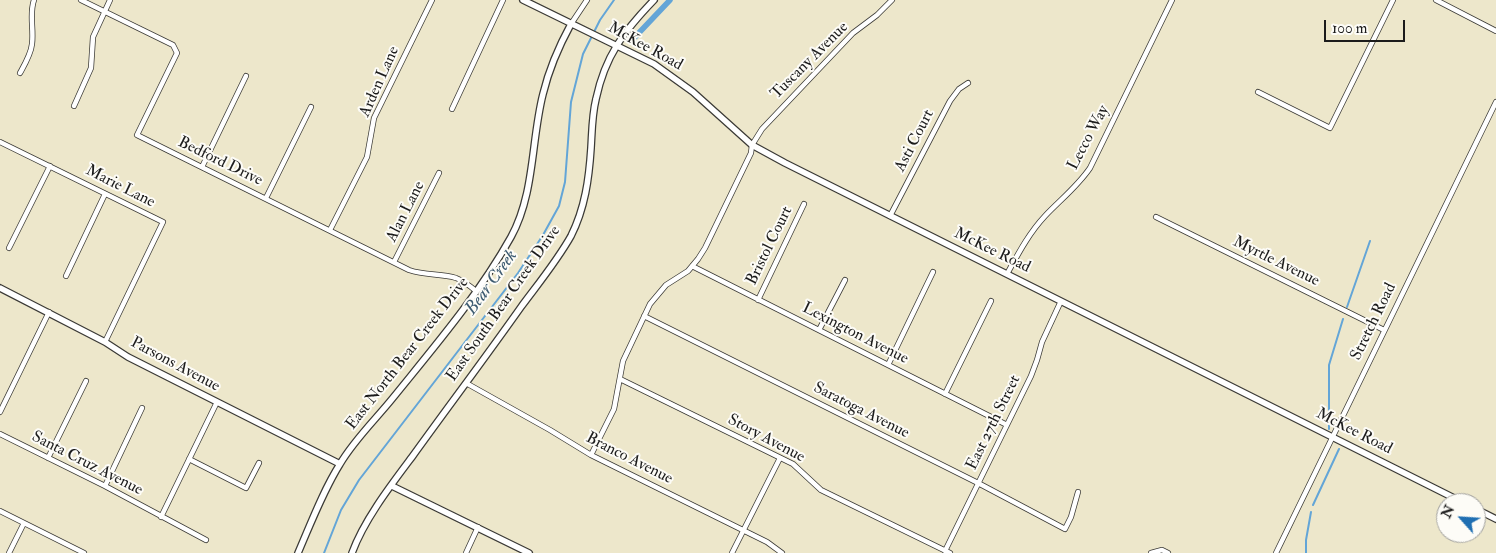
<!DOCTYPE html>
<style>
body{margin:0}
#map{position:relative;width:1496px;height:553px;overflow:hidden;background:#ede7cb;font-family:"IM FELL Double Pica",serif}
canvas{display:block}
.north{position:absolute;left:1436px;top:493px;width:50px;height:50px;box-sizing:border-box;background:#fdfcf7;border:1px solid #a3a29f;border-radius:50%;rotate:296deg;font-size:14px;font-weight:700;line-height:20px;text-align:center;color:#1c1c1c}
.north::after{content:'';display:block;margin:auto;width:18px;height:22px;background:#1f6fb2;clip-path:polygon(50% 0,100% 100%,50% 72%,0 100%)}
.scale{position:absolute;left:1324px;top:20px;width:81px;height:22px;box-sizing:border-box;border:2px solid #1c1c1c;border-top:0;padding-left:6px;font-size:15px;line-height:18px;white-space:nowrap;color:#1c1c1c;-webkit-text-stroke:4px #fdfcf7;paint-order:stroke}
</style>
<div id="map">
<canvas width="1496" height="553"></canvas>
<div class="north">N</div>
<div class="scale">100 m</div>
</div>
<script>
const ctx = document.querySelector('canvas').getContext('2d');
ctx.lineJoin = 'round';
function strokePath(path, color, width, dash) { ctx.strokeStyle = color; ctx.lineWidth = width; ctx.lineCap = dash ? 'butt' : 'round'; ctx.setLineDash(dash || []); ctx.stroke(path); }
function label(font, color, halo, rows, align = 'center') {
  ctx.font = font + ' "IM FELL Double Pica",serif'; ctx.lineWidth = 4; ctx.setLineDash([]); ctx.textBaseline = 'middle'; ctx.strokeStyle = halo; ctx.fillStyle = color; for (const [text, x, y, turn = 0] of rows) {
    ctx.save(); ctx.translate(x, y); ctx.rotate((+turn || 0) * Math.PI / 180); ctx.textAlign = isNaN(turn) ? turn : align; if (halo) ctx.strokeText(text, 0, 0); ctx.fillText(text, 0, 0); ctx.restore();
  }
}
strokePath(new Path2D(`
 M594,32L600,20L614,0
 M1347,307L1370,241
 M1329,429V365L1343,319
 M1313,505L1339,449
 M324,553L341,510L359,480L518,273L543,235L559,206L565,182L571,102L583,54L592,36
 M1306,553V540L1311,512`), '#63a5d7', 2);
strokePath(new Path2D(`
 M635,37L670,0`), '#63a5d7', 5.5);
const minor = new Path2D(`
 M81,0L173,45L177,53L137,135L409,270C426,276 441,273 456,278C464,281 470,286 476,291
 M1436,0L1496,31
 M571,24L587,0
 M20,73C25,64 31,54 32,44C34,29 29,14 34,0
 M1258,92L1330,128L1393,0
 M74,106L91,68L93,37L110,0
 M452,109L503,0
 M0,142L163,222L105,342
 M202,167L246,76
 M266,198L311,107
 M890,216L950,101L959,89L968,83
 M1156,217L1384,330
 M330,230L367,157L374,118L432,0
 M9,248L50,166
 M394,262L439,173
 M692,266L1007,425
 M1007,274C1018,254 1029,233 1045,216C1060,200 1077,187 1090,168L1172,0
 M66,276L105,194
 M758,300L804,204
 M644,316L978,483L1065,529L1071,517L1078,492
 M819,330L845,280
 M888,365L933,272
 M620,379L793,464L821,490L950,553
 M466,383L550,430L591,455L767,542L782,553
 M945,394L991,301
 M0,412L49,312
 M0,434L105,486L206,540
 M591,455L614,409L623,361L650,304L666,285L688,271L698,259L705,248L751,153L752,145L762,129L853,33L877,15L892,0
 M48,458L86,381
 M189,459L246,488L259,463
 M105,486L142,408
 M0,511L84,553
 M161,517L217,402
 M945,551L1031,376L1037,360L1042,342L1061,301
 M9,553L24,523
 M466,553L478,527
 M732,553L780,458
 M1151,553L1162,550L1168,553
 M1276,553L1496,102`);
const tertiary = new Path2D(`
 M523,0L654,64L693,92L752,145L785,163L1464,503
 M0,288L105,342L128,357L340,464
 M392,486L529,553
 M1476,509L1496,519
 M298,553C311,523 323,491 340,464C354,440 375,420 392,399C434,347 478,296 511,237C535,193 531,141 543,94C549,69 559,46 571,24
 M352,553C364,520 391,485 412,457C448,407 485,358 521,307C538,284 557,261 571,236C585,208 589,179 591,148C592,132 592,115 596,99C605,56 624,31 654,0`);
strokePath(minor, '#3b3a36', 6);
strokePath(tertiary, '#3b3a36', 8);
strokePath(minor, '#fff', 4.5);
strokePath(tertiary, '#fff', 5.5);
label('16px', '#1c1c1c', '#fdfcf7', [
 ["McKee Road",645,47,29],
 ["Tuscany Avenue",810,61,-45],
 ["Arden Lane",380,82,-66],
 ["Lecco Way",1089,138,-62],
 ["Asti Court",915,141,-63],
 ["Bedford Drive",220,162,26],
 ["Marie Lane",120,187,27],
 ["Alan Lane",406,212,-63],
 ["Bristol Court",770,246,-64],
 ["McKee Road",992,251,26],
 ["Myrtle Avenue",1276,262,26],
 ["East South Bear Creek Drive",504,304,-55],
 ["Stretch Road",1374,322,-64],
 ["Lexington Avenue",855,334,27],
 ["East North Bear Creek Drive",408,354,-52],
 ["Parsons Avenue",175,365,28],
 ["Saratoga Avenue",861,411,27],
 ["East 27th Street",994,423,-64],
 ["McKee Road",1354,432,27],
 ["Story Avenue",766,439,28],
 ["Branco Avenue",629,459,27],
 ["Santa Cruz Avenue",87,464,27]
]);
label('italic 18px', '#3c5a70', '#fdfcf7', [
 ["Bear Creek",492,283,-54]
]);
</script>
